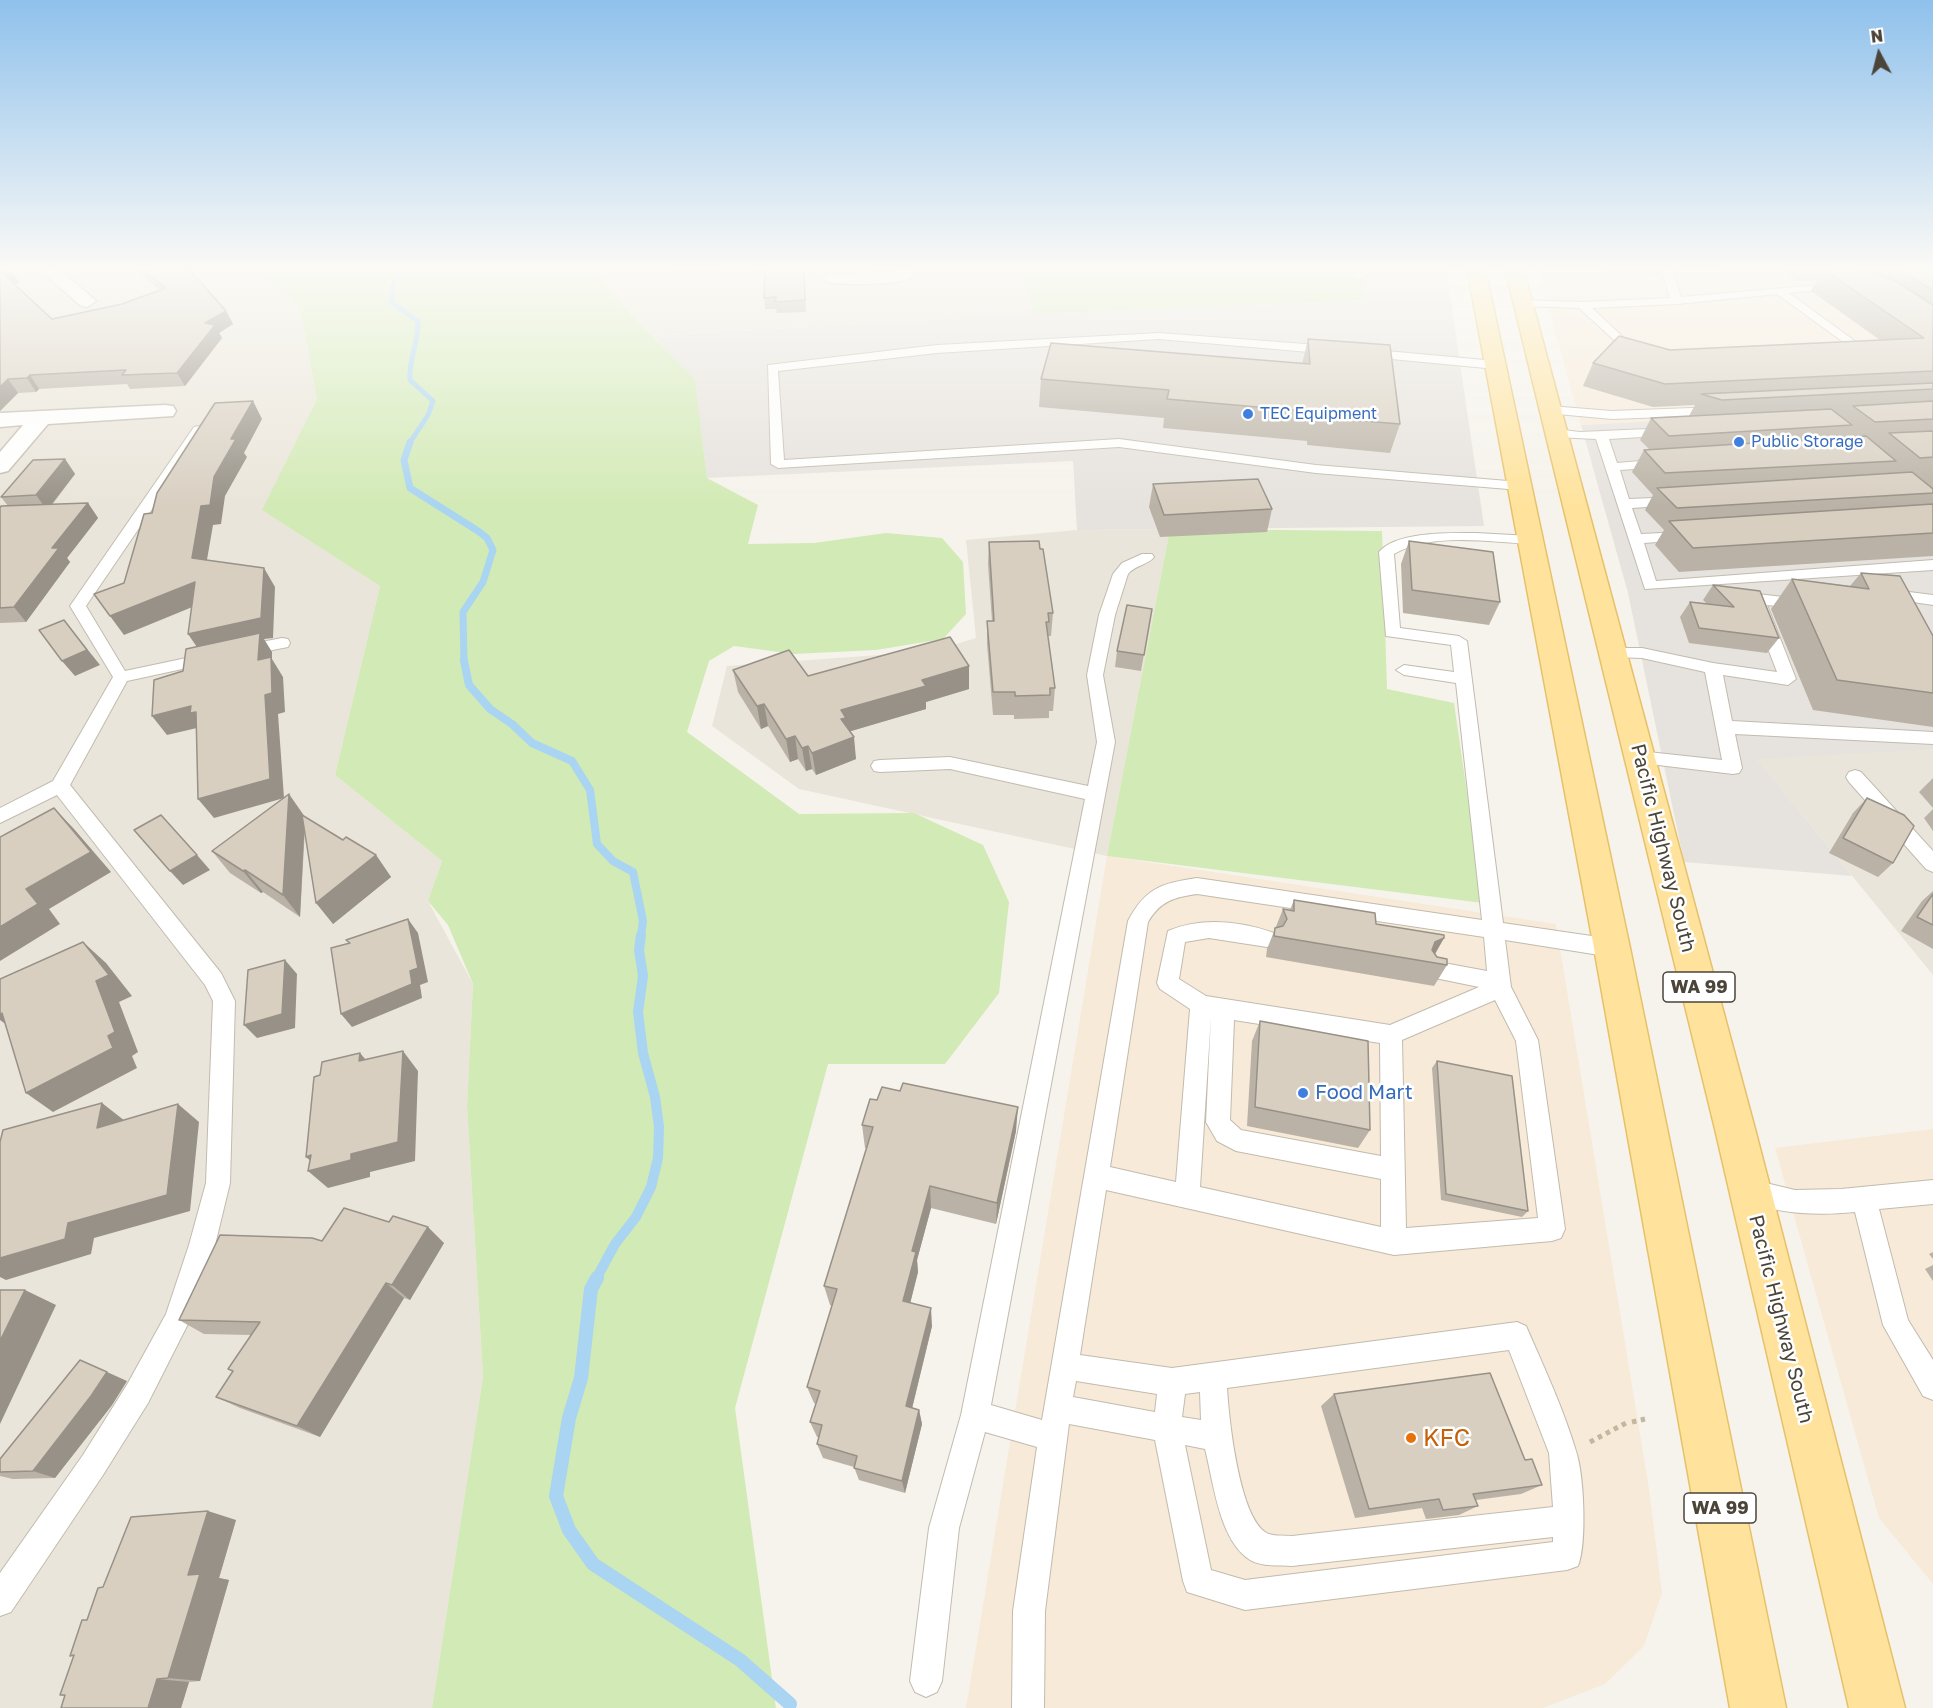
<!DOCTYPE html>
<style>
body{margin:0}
#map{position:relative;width:1933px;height:1708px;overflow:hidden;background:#f6f3ec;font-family:"Golos Text",sans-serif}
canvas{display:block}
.north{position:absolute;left:1849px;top:24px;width:60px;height:60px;-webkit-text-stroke:4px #fff;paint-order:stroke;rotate:353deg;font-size:16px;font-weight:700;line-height:24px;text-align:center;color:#4b4439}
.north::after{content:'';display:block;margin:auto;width:21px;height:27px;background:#4b4439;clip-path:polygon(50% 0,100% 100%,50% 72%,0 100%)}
</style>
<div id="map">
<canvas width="1933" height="1708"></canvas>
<div class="north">N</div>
</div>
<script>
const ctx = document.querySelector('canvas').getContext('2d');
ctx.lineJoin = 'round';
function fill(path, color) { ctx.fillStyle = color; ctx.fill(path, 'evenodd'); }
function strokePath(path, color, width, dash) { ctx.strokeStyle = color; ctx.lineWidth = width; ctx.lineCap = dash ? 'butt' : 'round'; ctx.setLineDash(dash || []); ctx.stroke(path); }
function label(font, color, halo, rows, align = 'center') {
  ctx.font = font + ' "Golos Text",sans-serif'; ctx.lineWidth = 5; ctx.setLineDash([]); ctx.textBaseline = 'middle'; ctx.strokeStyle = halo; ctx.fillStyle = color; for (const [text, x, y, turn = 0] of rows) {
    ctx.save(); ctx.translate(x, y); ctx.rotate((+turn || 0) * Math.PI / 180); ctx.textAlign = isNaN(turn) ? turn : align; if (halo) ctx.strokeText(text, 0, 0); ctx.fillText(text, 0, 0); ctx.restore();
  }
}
fill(new Path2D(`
 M0,268H251L299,304L317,399L263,510L380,586L335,775L442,861L428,901L473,984L467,1106L483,1377L432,1708H0Z
 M595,268H1022L1034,314L653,336L612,294Z
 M1716,268H1933L1880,277L1736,283Z
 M1170,529L1107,856L799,789L712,726L727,666L934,651L976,638L966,540L1077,530Z
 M1933,748V975L1756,758Z`), '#eae5da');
fill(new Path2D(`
 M1537,268H1716L1737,283L1880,277L1933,406L1581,425Z
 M1107,856L1556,924L1649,1489L1662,1593L1644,1646L1605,1684L1543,1708H966Z
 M1933,1129V1584L1879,1518L1775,1148Z`), '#f7ead8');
fill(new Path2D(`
 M1362,268H1446L1484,526L1077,530L1073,461L707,478L694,380L653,336L1034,314L1368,300Z
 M1933,406V749L1757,759L1852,876L1684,862L1628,593L1581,425Z`), '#e6e2dd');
fill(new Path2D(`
 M251,268H595L612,294L695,380L707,478L758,505L748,544L814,543L886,533L942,538L963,562L966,614L943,639L876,650L794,654L734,646L709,661L687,732L799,814L914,813L983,845L1009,902L999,993L945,1064H828L735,1408L776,1708H432L483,1377L467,1106L473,984L448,925L428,901L442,861L335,775L380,586L262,510L317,399L299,304Z
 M1022,268H1362L1368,300L1034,314Z
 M1170,529L1382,531L1387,689L1454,703L1483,903L1107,856Z`), '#d2eab5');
strokePath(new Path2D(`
 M401,268L393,286L391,302L418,321C419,342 408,360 410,380L433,401L428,415L409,444`), '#a9d4f2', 5);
strokePath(new Path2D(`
 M410,442L404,460L410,488L478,531L487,538L493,550L483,582L463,612L464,662`), '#a9d4f2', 7);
strokePath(new Path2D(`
 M464,661L469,685L490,709L512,724L532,743L572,761L590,790L597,844L613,861L633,872L643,921L641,936`), '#a9d4f2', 8);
strokePath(new Path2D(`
 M596,1279L615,1244L636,1217L651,1187L658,1158L659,1127L655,1097L643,1053L638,1012L643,976L639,950L641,935`), '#a9d4f2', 10);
strokePath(new Path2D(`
 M597,1278L591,1289L581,1378L569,1418L556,1496L569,1530L593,1564L740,1660L790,1704`), '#a9d4f2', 14);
const service = new Path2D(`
 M1355,268H1365L1364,278H1356Z
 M1661,268H1671L1681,297L1843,283V287L1839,288L1789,293L1863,347L1857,351L1838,350V346L1846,344L1777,294L1677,304L1592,308L1640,353V359L1636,360L1579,308L1524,306L1518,303L1524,300L1582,302L1670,298Z
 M1159,333L1332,346L1338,350L1332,354L1159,339L937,353L778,371L784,460L1119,439L1316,465L1520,482L1527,486L1520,490L1316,473L1119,447L778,468L771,464L768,365L937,345Z
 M1364,349L1496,361L1502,365L1496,369L1360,356L1358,353Z
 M1550,406L1612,411L1718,407L1724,411L1718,415L1612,419L1546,413L1544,410Z
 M199,426L206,430L86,606L125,671L210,653L218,658L210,663L127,681L70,785L221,973L235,1001L230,1183L215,1245L190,1320L148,1403L103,1475L11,1612L0,1616V1573L83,1455L128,1383L166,1314L189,1245L206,1183L213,1001L205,985L57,795L0,823V808L53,781L113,677L70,606L194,427Z
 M1670,428L1675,429V435L1609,439L1617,463L1663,459L1670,463L1663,467L1620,470L1629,499L1676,497L1683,501L1676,505L1632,508L1641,534L1683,532L1690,536L1683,540L1644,543L1656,581L1933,560V570L1645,589L1596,439L1556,437L1549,433L1556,429L1580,432Z
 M1476,533L1531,536L1538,540L1531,544C1489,542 1432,532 1394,554L1400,628L1459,636L1467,641L1503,923L1612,939L1619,942L1622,948L1619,954L1612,957L1505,940L1511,987L1538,1040L1565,1229L1561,1238L1552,1241L1394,1255L1106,1190L1080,1355L1172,1368L1517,1322L1526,1326C1544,1367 1563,1408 1576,1451C1584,1475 1587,1543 1578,1566L1567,1570L1245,1610L1187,1592L1183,1581L1155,1440L1069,1424L1045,1611L1044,1708H1012L1013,1611L1037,1447L985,1432L959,1528L942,1681L937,1692L926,1697L915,1692L910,1681L929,1528L961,1415L1085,799L950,769L880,772L874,771L871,766L874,761L880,760L950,757L1088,786L1097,742L1087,675L1099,615L1113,574L1122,563L1142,554H1152L1154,557C1148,565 1135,565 1128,574L1115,615L1103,675L1115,742L991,1405L1042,1420L1128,921C1145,888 1162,883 1197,878L1482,920L1456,683L1404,675L1396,670L1404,665L1454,672L1451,645L1386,636L1379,552C1396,531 1451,533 1476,533ZM1197,894L1484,937L1487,971L1433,961L1425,964L1422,970L1425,976L1479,987L1390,1025L1206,996L1179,979L1185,942L1209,938L1267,947L1274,945L1277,939L1274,933C1240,921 1202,917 1168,931L1157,983L1160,989L1190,1009L1176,1182L1110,1167L1148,922C1160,901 1175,897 1197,894ZM1495,1000L1516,1041L1538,1218L1406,1228L1402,1040ZM1211,1016L1206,1122L1217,1141L1236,1151L1381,1179V1227L1200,1187ZM1234,1020L1380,1043L1381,1156L1241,1130L1230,1120ZM1509,1350L1549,1453L1553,1507L1292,1536C1284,1535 1271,1537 1265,1532C1239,1514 1229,1420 1227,1388ZM1076,1381L1157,1394L1155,1412L1073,1397ZM1200,1392L1201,1420L1182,1417L1185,1394ZM1185,1445L1205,1449C1214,1484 1219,1540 1250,1560C1262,1567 1279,1565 1292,1566L1553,1537V1542L1245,1580L1211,1570Z
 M1885,589L1933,595V605L1880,597L1877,594Z
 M1757,594L1801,599L1809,604L1801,609L1767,605L1796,679L1788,685L1723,675L1732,721L1933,732V744L1735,734L1742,768L1739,773L1733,774L1633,762L1630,757L1633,752L1639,751L1722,760L1705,672L1642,658L1612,657L1604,652L1606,648H1642L1713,663L1777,672L1749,599Z
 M282,638L288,639L290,643L288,647L242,656L234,651L236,647Z
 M1855,770L1861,772L1933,851V872L1926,869L1849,782L1846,777L1849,772Z
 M1749,1179L1795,1190L1841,1189L1933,1180V1204L1879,1209L1908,1320L1933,1360V1400L1923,1396L1883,1325L1855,1212C1816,1216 1777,1214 1740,1199L1737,1191L1740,1183Z`);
const minor = new Path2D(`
 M38,268H58L96,301L87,307L80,305Z
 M897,268H915C914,271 914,275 912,277C903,285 829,287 823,279L832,274L894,272Z
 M165,405L173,406L176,411L173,416L48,424L8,471L0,473V452L23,425L0,427V413Z`);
const primary = new Path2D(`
 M1467,268H1485L1630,948L1786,1708H1730L1594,948Z
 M1505,268H1523L1755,1129L1905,1708H1849L1715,1129Z`);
strokePath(service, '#c2bbae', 2);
strokePath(minor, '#c2bbae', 3);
strokePath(primary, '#e6c16a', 3);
strokePath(new Path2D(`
 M1632,1422L1645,1419
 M1590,1442L1626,1423`), '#c4b79f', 5, [4.5, 4.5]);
fill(service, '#fff');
fill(minor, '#fff');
fill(primary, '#ffe39c');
fill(new Path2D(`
 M0,268L20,283L14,284L52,319L122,304L160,290L132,268H188L226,311L233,324L219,333L222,338L185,386L130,389L127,384L39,389L36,392L18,393L0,411Z
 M666,268H804L806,312L777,313L776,309H765L764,298L765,274L750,275L749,270L667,274Z
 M1603,268H1665L1661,276L1603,271Z
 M1778,268H1933V556L1679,572L1655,545L1664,530L1645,510L1653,495L1632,472L1644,450H1650L1640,440L1651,418L1689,416L1695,405L1653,407L1583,386L1593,363L1670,350L1880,340L1811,291L1817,280L1797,281Z
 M1308,339L1400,424L1390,453L1307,445V441L1163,428L1164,418L1039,407L1041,379L1302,364Z
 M65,459L75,474L52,505L88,503L98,518L67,558L70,562L26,622L0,623V508L8,506L1,497Z
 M1153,484L1272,509L1267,532L1160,537L1149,507Z
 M1409,541L1500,602L1489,625L1403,613L1401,564Z
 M989,542L1040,549L1053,613L1051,636H1048L1055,688L1053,711H1049V718L1014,719V715H993L987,644V621H992L988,564Z
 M1861,573L1933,636V727L1813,710L1771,609L1792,579L1850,586Z
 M1713,585L1779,638L1767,653L1689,643L1680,617L1690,602L1707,604L1703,600Z
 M1152,609L1141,671L1115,667L1117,651Z
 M969,666V689L926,702V709L850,731L856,759L816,775L812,769L806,771L798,759L790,762L768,726L761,729L738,692L733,670L808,676Z
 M1933,778V808L1919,792Z
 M1867,798L1893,863L1878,877L1829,853L1853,813Z
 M1933,809V831L1924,818Z
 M305,817L343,840L376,855L391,877L333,924L305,829L300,917L263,892L261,893L230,873L212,851Z
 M1933,891V949L1901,931L1922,901Z
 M1294,900L1376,924L1444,938L1435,954L1437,957L1447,965L1434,986L1266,957L1267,949L1283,909L1290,910Z
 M1260,1021L1370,1130L1358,1148L1247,1126L1252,1041Z
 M1437,1061L1528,1211L1522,1217L1441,1200L1432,1068Z
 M862,1125L1016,1131L996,1224L931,1208L917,1260L918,1272L910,1303L932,1326L912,1408L919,1410L922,1424L905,1493L859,1480L854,1467L823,1458L817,1444L819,1437H817L810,1422L816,1404L814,1403L807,1387L832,1306L830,1305L824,1286L867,1148H865Z
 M322,1241L444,1243L410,1300L404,1298L320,1437L240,1408L216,1397L233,1371L228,1369L251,1335L204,1334L179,1320Z
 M1933,1252V1259L1929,1254Z
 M1933,1265V1281L1925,1269Z
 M127,1381L112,1405L55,1478L13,1479L0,1476V1459Z
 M1334,1394L1525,1460L1542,1485L1521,1494L1476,1500L1478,1506L1459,1515L1426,1519L1422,1508L1355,1518L1321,1406Z
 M236,1520L219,1578L229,1580L200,1681L189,1682L181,1708H61L65,1696L60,1695L74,1656H70L103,1587Z`), '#bab2a6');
fill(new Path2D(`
 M11,270L20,283L10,285L1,272Z
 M226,311L233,324L219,333L222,338L185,386L177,373L205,323Z
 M30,375L39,389L36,392L27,378Z
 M8,379L18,393L0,411V387Z
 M253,401L262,419L244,453L247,457L225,496L221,524L213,525L204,577L192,558L201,506L231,439Z
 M65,459L75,474L47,510L36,495Z
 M88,503L98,518L67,558L70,562L26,622L14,607L52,548Z
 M264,568L275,587L273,638L264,639L272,652V659L283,677L285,712L278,714L284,798L214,818L198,799L201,653L188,634Z
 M195,582L207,601L124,635L110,616Z
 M64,620L100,665L75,676L62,661Z
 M969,666V689L926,702V709L848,732L854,737L856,759L816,775L812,753L841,710L922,680Z
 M764,704L768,726L761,729L757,706Z
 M191,706L195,712L201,727L167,735L152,716Z
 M795,736L798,759L790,762L786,739Z
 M808,746L812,769L806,771L802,748Z
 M289,794L305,817L300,917L283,895Z
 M54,808L74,829L111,872L49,909L60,924L0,961V927L26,889Z
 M197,855L210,870L183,885L170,871Z
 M376,855L391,877L333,924L316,903Z
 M245,870L263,892L261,893L243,871Z
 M408,919L418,933L428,982L420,985L422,998L352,1027L341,1014L410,971Z
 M1444,938L1432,959L1427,961L1435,942Z
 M83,942L106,963L132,996L119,1002L138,1052L132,1056L137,1068L53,1112L26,1093L108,1036Z
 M285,960L297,974L295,1028L257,1038L244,1025Z
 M2,1013L23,1037L0,1020V1015Z
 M403,1051L418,1071L415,1161L370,1172V1177L328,1188L308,1171L319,1168L306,1157L311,1155L351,1154Z
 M360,1053L377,1073L359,1061Z
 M102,1103L125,1121L97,1128Z
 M178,1104L199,1122L190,1211L94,1238L91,1254L6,1280L0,1277V1258Z
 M1018,1107L1016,1131L996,1224L997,1203Z
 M930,1186L931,1208L917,1260L918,1272L906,1320L903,1301L912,1251Z
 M428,1227L444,1243L410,1300L392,1285Z
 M386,1283L404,1298L320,1437L297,1426Z
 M25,1290L56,1305L0,1424V1341Z
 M931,1308L932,1326L909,1421L906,1406Z
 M107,1372L127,1381L112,1405L55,1478L33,1471Z
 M919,1410L922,1424L905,1493L902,1481Z
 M208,1511L236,1520L219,1578L229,1580L200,1681L168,1678L188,1575Z
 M157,1679L189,1682L181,1708H148Z`), '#979187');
const building = new Path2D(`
 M0,268H10L11,270L1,272L52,319L122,304L166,288L141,268H188L226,311L205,323L215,325L177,373L122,375L126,370L30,375L27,378L8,379L0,387Z
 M765,268H804L805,300L775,302L776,297L764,298Z
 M1844,268L1870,272L1897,282L1933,305V371L1665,384L1593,363L1619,336L1670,350L1924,338L1823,269Z
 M1896,268H1933V290Z
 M1308,339L1390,345L1400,424L1314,417V412L1167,399L1169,390L1041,379L1051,343L1310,364Z
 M1933,383V389L1722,400L1701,394Z
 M253,401L231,439H236L214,477L210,505L201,506L192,558L264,568L261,618L188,634L195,582L110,616L94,594L124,583L144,514L152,513L157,493L215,403Z
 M1933,401V419L1875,422L1853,406Z
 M1831,409L1852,425L1669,436L1651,418Z
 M1933,431V457L1920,458L1889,433Z
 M1866,436L1896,461L1665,473L1644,450Z
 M65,459L36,495L1,497L33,460Z
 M1912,472L1933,489V493L1677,508L1657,488Z
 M1258,479L1272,509L1164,515L1153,484Z
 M88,503L52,548H59L14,607L0,608V508L1,506Z
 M1933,504V533L1693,548L1669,521Z
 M1039,541L1040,549H1043L1053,613H1048L1049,622H1046L1055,688H1050V695L1015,696V692H993L987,621H994L989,542Z
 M1409,541L1493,552L1500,602L1412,590Z
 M1861,573L1900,576L1933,636V693L1837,680L1792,579L1869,589Z
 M1713,585L1760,591L1779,638L1699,628L1690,602L1734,607Z
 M1127,605L1152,609L1144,655L1117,651Z
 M64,620L87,650L62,661L39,630Z
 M260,633L258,660L271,657L272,693L265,695L270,779L198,799L196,712L190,713L191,706L152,716L154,680L183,671L186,649Z
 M950,637L969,666L922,680L926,686L841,710L846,718L841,719L854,737L812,753L808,746L802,748L795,736L786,739L764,704L757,706L733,670L789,650L808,676Z
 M289,794L283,895L245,870L243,871L212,851Z
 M1867,798L1904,815L1914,826L1893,863L1843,838Z
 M54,808L91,852L26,889L38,904L0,927V837Z
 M161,815L197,855L170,871L134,830Z
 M302,815L343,840L346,837L376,855L316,903Z
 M1933,894V925L1917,917Z
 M1294,900L1375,913L1376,924L1444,935V938L1435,942L1432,950L1437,957L1447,959V965L1274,936L1275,928L1283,926L1287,919L1283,909L1294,911Z
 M408,919L418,968L410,971L412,984L341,1014L331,948L350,943L346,940Z
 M83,942L109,975L96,981L115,1032L108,1036L113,1048L26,1093L2,1013L0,1015V979Z
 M285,960L282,1014L244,1025L248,970Z
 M1260,1021L1368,1041L1370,1130L1255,1107Z
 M403,1051L398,1142L351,1154V1160L308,1171L311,1155L306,1157L314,1077L320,1075L322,1062L360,1053L359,1061Z
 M1437,1061L1512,1076L1528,1211L1446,1194Z
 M903,1083L1018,1107L997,1203L930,1186L912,1251L916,1252L903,1301L931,1308L906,1406L919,1410L902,1481L854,1468L857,1456L817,1444L822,1425L810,1422L820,1391L807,1387L837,1289L824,1286L873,1127L862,1125L870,1099L877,1100L882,1087L900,1091Z
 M102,1103L97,1128L178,1104L167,1195L68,1223L65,1239L0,1258V1142L3,1130Z
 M344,1208L389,1222L393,1216L428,1227L392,1285L386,1283L297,1426L216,1397L233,1371L228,1369L260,1322L179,1320L220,1235L312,1238L322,1241Z
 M0,1290H25L0,1341Z
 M80,1360L107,1372L91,1396L33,1471L0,1472V1459Z
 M1490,1373L1525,1460L1532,1459L1542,1485L1473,1494L1478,1506L1443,1510L1439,1499L1369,1509L1334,1394Z
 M208,1511L188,1575L200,1574L168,1678L157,1679L148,1708H61L65,1695H60L74,1655L70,1656L82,1620H87L98,1588L103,1587L131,1517Z`);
fill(building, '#d8cfc1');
strokePath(building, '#979187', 1.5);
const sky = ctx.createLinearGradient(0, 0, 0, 507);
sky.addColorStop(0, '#8fc1ec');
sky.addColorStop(0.53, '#fbfaf6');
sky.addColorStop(1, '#fbfaf600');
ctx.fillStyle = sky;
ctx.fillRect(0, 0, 1933, 507);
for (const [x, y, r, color] of [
 [1248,414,6,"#3f7fe0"],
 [1739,442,6,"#3f7fe0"],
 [1303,1093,6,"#3f7fe0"],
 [1411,1438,6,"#e8710a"]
]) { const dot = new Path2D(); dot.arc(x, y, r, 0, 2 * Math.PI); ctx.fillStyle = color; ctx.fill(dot); strokePath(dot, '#fff', 2); }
label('16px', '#366cbe', '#fff', [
 ["TEC Equipment",1260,414],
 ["Public Storage",1751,442]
], 'left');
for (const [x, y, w] of [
 [1699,987,72],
 [1720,1508,72]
]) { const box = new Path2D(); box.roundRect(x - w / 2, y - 15, w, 30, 4.5); ctx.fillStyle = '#fff'; ctx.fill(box); strokePath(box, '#4b4439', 1.5); }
label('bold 18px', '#4b4439', null, [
 ["WA 99",1699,987],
 ["WA 99",1720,1508]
]);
label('20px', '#4b4439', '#fff', [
 ["Pacific Highway South",1663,848,76],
 ["Pacific Highway South",1781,1319,76]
]);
label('20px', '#366cbe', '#fff', [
 ["Food Mart",1315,1093]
], 'left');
label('24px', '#c56008', '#fff', [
 ["KFC",1423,1438]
], 'left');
</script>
